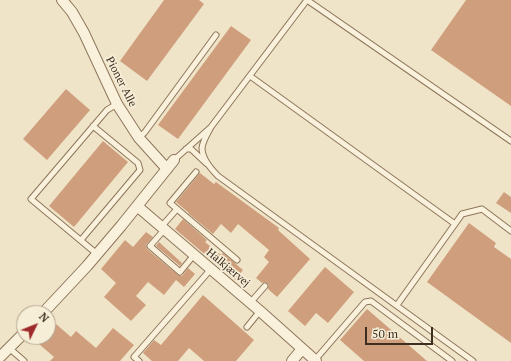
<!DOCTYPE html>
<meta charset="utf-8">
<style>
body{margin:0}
#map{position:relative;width:511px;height:361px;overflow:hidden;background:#f0e4c8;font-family:"PT Serif",serif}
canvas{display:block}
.north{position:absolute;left:16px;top:305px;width:40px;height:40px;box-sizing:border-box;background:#f7eed8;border:1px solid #ada18e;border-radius:50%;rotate:47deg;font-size:11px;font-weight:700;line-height:16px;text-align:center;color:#3d2e20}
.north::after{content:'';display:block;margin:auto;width:14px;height:18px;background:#9e2a2b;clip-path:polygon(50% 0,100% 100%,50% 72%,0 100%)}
.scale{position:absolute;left:365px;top:327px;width:68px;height:18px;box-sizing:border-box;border:2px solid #3d2e20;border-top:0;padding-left:5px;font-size:12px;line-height:14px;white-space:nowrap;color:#3d2e20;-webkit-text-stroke:3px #f7eed8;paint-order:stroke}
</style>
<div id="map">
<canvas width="511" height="361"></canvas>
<div class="north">N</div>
<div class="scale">50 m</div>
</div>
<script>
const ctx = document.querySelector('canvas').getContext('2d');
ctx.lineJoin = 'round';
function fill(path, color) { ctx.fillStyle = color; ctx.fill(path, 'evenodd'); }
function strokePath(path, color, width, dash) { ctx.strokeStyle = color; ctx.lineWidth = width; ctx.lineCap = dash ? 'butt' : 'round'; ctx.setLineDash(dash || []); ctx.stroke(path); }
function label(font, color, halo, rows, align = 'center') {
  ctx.font = font + ' "PT Serif",serif'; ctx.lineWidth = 3.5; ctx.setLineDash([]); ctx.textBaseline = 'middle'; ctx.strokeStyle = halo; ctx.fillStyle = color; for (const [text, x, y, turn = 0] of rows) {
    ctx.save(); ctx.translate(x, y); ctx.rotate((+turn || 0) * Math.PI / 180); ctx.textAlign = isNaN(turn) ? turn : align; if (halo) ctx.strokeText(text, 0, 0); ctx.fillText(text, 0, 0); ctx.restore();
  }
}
fill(new Path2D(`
 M164,0H199L204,4L147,81L120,61Z
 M466,0H511V106L431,50Z
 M231,26L251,40L178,139L158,125Z
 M66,89L90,110L47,160L23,139Z
 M103,141L128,162L74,227L49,206Z
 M200,173L214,184L216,182L279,228L278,230L310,259L277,297L268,289L269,285L267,283L264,282L262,283L256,278L269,262L264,257L269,250L238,224L231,233L221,224L213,234L188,213H189L176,202Z
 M504,192L511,197V213L496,203Z
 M183,219L207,240L205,242L221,255L223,253L243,270L235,280L175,229Z
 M469,223L496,243L494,247L511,259V343L427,282Z
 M146,232L153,237L146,245L147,249L178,275L182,276L188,268L195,274L184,287L176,280L164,295L148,282L136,296L146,305L131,321L104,297L116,283L101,269L125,240L133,247Z
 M159,242L182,263L180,266L156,246Z
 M325,267L354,292L328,323L316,313L305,326L288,311Z
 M203,295L254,340L236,361H204L189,348L178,361H152L143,353L154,340L161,345Z
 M367,309L427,361H364L340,340Z
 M56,324L71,337L76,331L96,348L113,328L134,345L120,361H50L54,357L39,344L45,337H48V333Z`), '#cf9f7d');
const service = new Path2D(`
 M307,0L511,141
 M250,76L455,224L397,305
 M211,127C208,133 203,140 202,148C202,158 212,170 218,176L473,361
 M139,138L145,132L216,35
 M186,149H191L207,164
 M174,160L211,127L307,0
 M196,172L170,203L237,260
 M455,224L462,214L482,209L511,231
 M161,227L177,209
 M164,230L150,246L180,272L194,255
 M81,240L140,170L138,163L93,126
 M97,254L31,199L107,110L117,104
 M250,303L265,286
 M247,327L260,311
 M9,348L24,361
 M315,360L365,302L371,301L452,361
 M139,361L134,357L211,269`);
const minor = new Path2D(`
 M62,0L72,12L84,33L117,104L139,138L167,169
 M137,206L260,311L316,361
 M43,313L87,266L121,226L174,160
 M0,357L24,333
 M292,361L302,349`);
strokePath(service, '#8d765c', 7);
strokePath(minor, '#8d765c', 12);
strokePath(service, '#faf1dc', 5);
strokePath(minor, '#faf1dc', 10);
label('11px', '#3d2e20', '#f7eed8', [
 ["Pioner Alle",121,82,63],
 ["Halkjærvej",228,268,40]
]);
</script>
